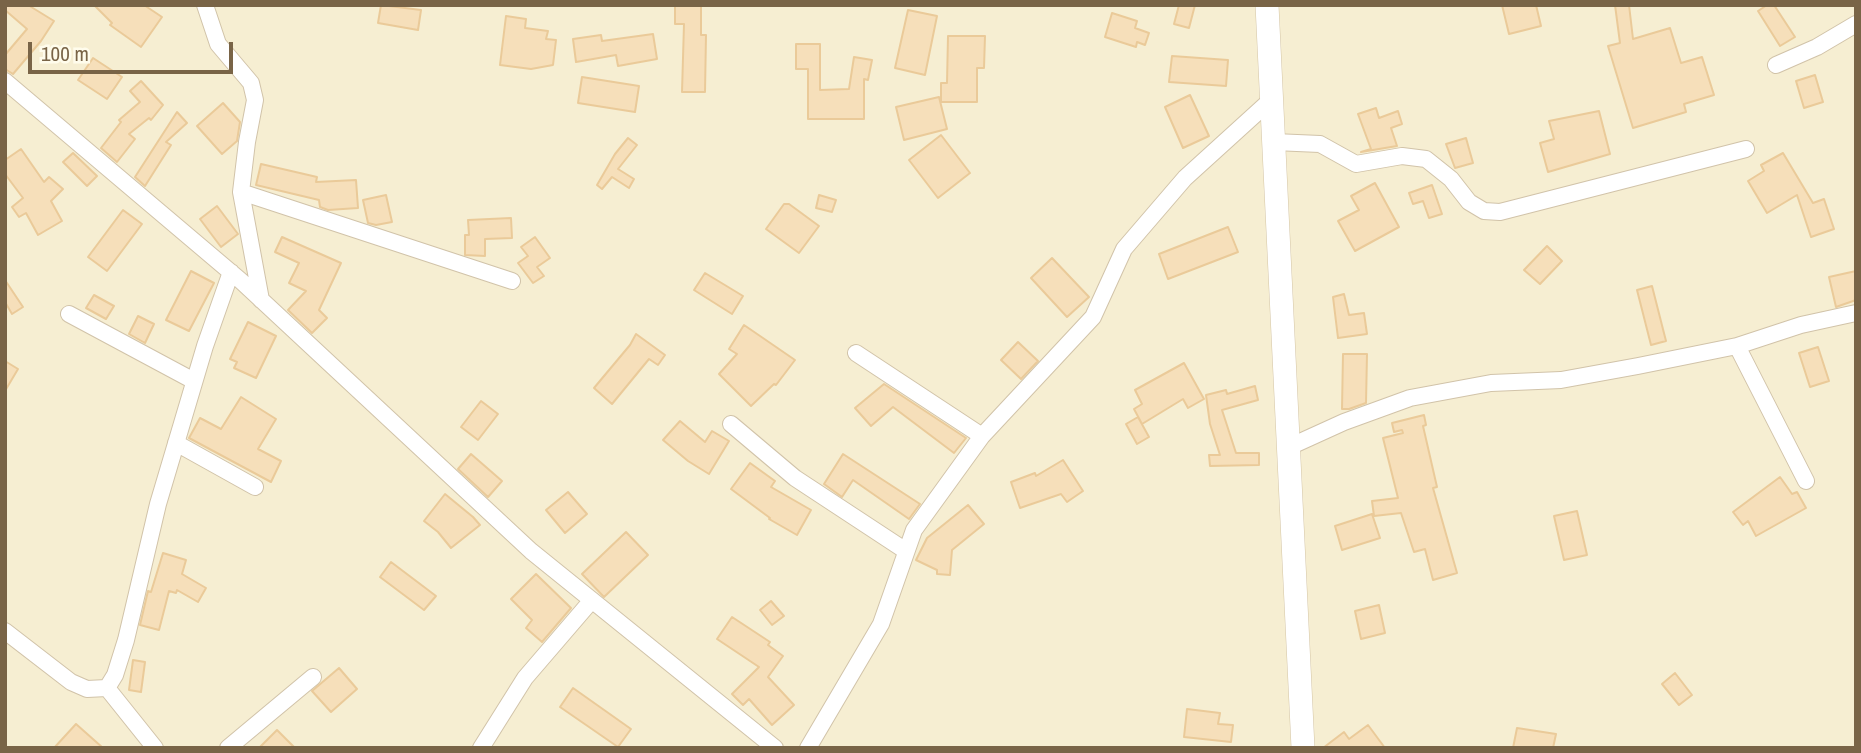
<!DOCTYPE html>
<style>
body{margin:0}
#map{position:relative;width:1861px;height:753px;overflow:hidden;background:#fefae4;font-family:"Archivo Narrow",sans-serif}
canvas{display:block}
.frame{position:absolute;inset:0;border:7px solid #796447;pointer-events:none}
.scale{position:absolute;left:28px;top:42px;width:205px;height:32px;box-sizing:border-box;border:4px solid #796447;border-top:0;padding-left:9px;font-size:21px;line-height:24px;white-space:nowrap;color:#796447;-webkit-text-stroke:5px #fffcec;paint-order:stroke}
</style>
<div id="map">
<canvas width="1861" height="753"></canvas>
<div class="frame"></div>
<div class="scale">100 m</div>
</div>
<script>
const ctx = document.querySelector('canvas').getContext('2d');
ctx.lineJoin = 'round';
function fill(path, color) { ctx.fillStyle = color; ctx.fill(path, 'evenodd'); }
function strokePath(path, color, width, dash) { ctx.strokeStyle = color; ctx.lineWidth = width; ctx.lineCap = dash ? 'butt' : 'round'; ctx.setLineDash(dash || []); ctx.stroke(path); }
fill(new Path2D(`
 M5,5H1856V748H5Z`), '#f6eed2');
const building = new Path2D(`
 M5,5H28L54,21L41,41L13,74L5,69V55L27,29L5,10Z
 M94,5H144L162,17L141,47L110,25L112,23Z
 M381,5L421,10L418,30L378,23Z
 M675,5H701V35H706L705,92H682L684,24H675Z
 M1179,5H1195L1189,28L1174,24Z
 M1502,5H1536L1541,26L1509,34Z
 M1615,5H1629L1633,39L1670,28L1681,63L1702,57L1714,95L1684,104L1686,112L1633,128L1608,46L1620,43Z
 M1767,5H1774L1795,37L1780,46L1758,11Z
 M908,10L937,16L925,75L895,68Z
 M1112,13L1137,21L1135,28L1149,33L1145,45L1137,42L1136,47L1105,37Z
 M506,16L526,19L525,28L548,31L546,39L556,40L553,65L531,69L500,65Z
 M653,34L657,59L618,66L616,55L576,62L573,39L601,35L602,41Z
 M948,36H985L984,68H977V102H941V83H947Z
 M796,44H820V90L849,89L854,57L872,60L868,80L864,79V119H808V69H796Z
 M1172,56L1228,60L1226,86L1169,82Z
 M93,58L122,77L107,99L78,80Z
 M1815,75L1823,102L1804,108L1796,81Z
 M582,77L639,86L635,112L578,103Z
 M141,81L163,105L151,120L149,118L129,134L135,139L117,162L101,148L121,122L119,120L140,102L130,91Z
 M1190,95L1209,136L1183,148L1165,107Z
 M939,97L947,129L904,140L896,107Z
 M223,103L240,122L237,141L222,154L197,126Z
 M1376,108L1379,118L1398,111L1402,124L1391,128L1397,146L1361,152L1371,149L1358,114Z
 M1599,111L1610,154L1548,172L1540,143L1554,139L1549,121Z
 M177,112L187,123L166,142L171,145L145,186L135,177Z
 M941,135L970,173L938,198L909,160Z
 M628,138L637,145L618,169L634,179L629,188L612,177L602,189L597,185L615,154Z
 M1466,138L1473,163L1455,168L1446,144Z
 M21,149L44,182L49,177L63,189L51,201L62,221L38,235L26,213L19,217L12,207L23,198L5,174V160Z
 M73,153L97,176L87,186L63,162Z
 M1783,153L1813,203L1824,199L1834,229L1811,237L1797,195L1767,213L1748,181L1764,171L1761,165Z
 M261,164L317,177L316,182L356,180L358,208L328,210L320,207L319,200L256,185Z
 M1375,183L1399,227L1355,251L1338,221L1359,210L1351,196Z
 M1432,185L1442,214L1429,218L1423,201L1413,204L1409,193Z
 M386,195L392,222L376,225L368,223L363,200Z
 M819,195L836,200L832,212L816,208Z
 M784,204H789L819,226L799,253L766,229Z
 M217,206L238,234L221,247L200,219Z
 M123,210L142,224L107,271L88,257Z
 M511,218L512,238L485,239V256L465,255V235H469L468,220Z
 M1228,227L1238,252L1168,279L1159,254Z
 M282,237L341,263L319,310L327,318L312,333L288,310L306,291L289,283L299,263L275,252Z
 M535,237L550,258L537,267L544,276L533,283L518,263L528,256L521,247Z
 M1547,246L1562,261L1540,284L1524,270Z
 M1052,258L1089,297L1067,317L1031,278Z
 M191,271L214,283L189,331L166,320Z
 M1856,271V300L1836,307L1829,277Z
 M705,273L743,296L732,314L694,290Z
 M5,280L23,307L12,314L5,302Z
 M1652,286L1666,341L1651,345L1637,290Z
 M1344,294L1349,315L1364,313L1367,334L1338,338L1333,297Z
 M94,295L114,306L106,319L86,308Z
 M138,316L154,324L145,343L129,334Z
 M248,322L276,336L256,378L234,368L237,362L230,359Z
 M744,325L795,360L776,385L774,384L751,406L719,374L737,354L729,349Z
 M636,334L665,355L658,365L649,359L612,404L594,388L630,345Z
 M1018,342L1038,361L1021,379L1001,360Z
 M1818,347L1829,381L1810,387L1799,353Z
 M1343,354H1367L1366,403L1349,409H1342Z
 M5,361L18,369L5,391Z
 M1184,363L1204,399L1188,408L1183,399L1142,424L1134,409L1142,404L1135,390Z
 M884,384L966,438L954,453L893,407L871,426L855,408Z
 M1255,386L1258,400L1222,410L1236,453H1259V465L1210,466L1209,455H1220L1210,424L1206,395L1226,390L1227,394Z
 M241,397L276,419L258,449L281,461L271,482L189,438L200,418L221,429Z
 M481,401L498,414L478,440L461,427Z
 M1424,415L1426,425L1423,426L1437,487L1433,488L1457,573L1433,580L1425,549L1414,552L1401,513L1374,516L1372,501L1398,498L1383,438L1403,433L1402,430L1394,432L1392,423Z
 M1138,417L1149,437L1137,444L1126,424Z
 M680,421L705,442L712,431L729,441L709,474L688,461L663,440Z
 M471,454L502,481L488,497L458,469Z
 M843,454L920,504L909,519L853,480L842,497L824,484Z
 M1063,460L1083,491L1067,502L1061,494L1020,508L1011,482L1035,473L1036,476Z
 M750,463L775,481L771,487L811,510L797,535L769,519L770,518L731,489Z
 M1780,477L1792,494L1797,492L1806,508L1756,536L1748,521L1743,525L1733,512Z
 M568,492L587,514L565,533L546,510Z
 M445,494L473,517L480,525L451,548L438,532L424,521Z
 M968,505L984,524L952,550L950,575L937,574V570L916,560L927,538Z
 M1577,511L1587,555L1564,560L1554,516Z
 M1372,514L1380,538L1342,550L1335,526Z
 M626,532L648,555L604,597L582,574Z
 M163,553L186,560L182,574L206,588L198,602L177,590L176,593L169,591L159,630L140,625L148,591L151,592Z
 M391,562L436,596L424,610L380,577Z
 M536,574L571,608L542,642L526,628L532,620L511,599Z
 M771,601L784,616L772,625L760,610Z
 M1379,605L1385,633L1361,639L1355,611Z
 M732,617L770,642L768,645L783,656L768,677L794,705L772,725L749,699L743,705L732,694L759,667L717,639Z
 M133,660L145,662L141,692L129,690Z
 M339,668L357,689L331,712L312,691Z
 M1675,673L1692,695L1679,705L1662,684Z
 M573,688L631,729L618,747L560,707Z
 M1187,709L1220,713L1218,724L1233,725L1231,742L1184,737Z
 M76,724L103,748H54Z
 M1368,725L1385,748H1323L1344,732L1349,739Z
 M1517,728L1556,734L1553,748H1513Z
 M277,730L295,748H259Z`);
fill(building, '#f6dfba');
strokePath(building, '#eaca99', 2);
const minor = new Path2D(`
 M205,5L218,44L251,83L255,100L247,142L241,192L261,300
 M1776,65L1817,47L1856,24
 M5,81L240,280L531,551L775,748
 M1274,142L1320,144L1356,164L1402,156L1426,159L1451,179L1469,202L1484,211L1500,212L1746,149
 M241,192L512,281
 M69,314L194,381
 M1737,346L1806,481
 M856,353L982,436
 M731,424L795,478L906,551
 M176,443L255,487
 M1289,447L1344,422L1410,398L1491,383L1561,380L1638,366L1737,346L1801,325L1856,313
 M5,631L71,682L87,689L107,688L155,748
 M107,688L115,675L126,640L158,504L205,346L231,272
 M228,748L313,677
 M481,748L525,678L592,600
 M808,748L881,624L914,530L982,436L1093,317L1124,249L1185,178L1272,99`);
const secondary = new Path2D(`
 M1267,5L1303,748`);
strokePath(minor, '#d1c3a9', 18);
strokePath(secondary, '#d4c5a6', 24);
strokePath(minor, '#fff', 16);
strokePath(secondary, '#fff', 23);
</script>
